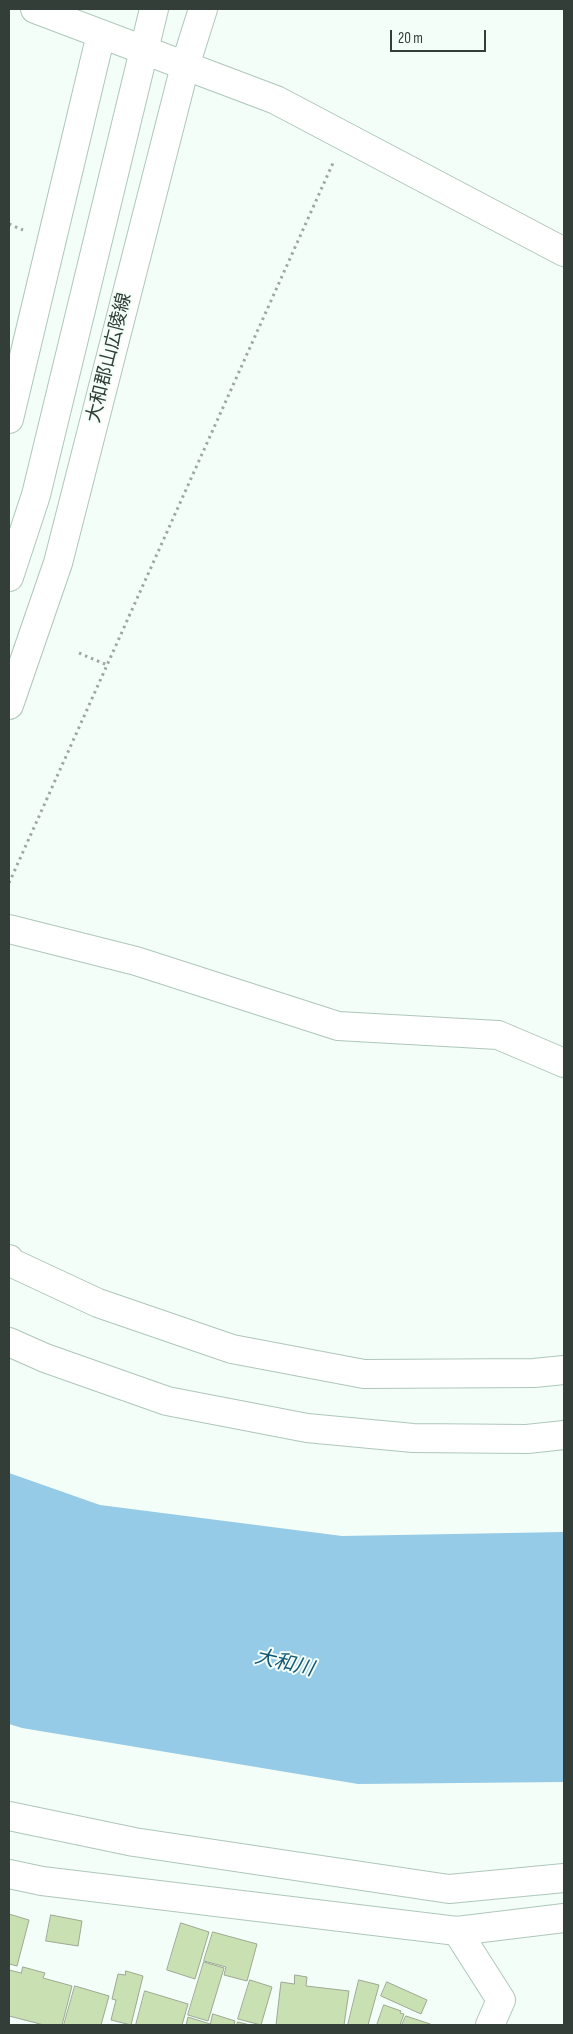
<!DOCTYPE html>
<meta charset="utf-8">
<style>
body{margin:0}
#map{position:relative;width:573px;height:2034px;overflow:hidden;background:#f3fef8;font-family:"Sofia Sans Condensed",sans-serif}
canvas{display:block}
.frame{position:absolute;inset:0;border:10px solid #333e38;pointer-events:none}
.scale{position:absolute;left:390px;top:30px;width:96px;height:22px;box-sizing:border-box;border:2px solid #333e38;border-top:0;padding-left:6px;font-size:15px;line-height:18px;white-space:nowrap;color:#333e38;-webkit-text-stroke:4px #f3fef8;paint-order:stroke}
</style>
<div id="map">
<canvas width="573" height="2034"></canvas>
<div class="frame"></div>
<div class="scale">20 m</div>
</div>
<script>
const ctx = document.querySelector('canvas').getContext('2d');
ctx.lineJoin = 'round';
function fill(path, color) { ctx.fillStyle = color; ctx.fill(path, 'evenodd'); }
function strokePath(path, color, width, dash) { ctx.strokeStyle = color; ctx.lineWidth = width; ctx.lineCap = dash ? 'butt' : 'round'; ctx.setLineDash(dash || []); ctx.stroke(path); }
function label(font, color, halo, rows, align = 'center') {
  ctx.font = font + ' "Sofia Sans Condensed","Noto Sans JP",sans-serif'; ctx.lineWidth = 4; ctx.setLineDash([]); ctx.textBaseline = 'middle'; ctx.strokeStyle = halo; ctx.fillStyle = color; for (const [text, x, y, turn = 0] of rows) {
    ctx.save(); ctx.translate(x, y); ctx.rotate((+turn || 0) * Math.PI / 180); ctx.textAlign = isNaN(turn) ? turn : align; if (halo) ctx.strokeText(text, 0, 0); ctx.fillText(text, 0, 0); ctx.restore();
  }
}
fill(new Path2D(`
 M9,1473L100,1505L342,1536L564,1532V1782L358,1784L22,1728L9,1724Z`), '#95cbe7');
const building = new Path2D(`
 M9,1914L29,1920L17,1966L9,1964Z
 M51,1915L82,1921L78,1946L46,1941Z
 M181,1923L209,1932L195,1979L167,1970Z
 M213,1932L257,1944L247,1981L224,1975L226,1967L204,1961Z
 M204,1962L224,1968L208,2021L188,2015Z
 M23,1967L45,1973L43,1978L72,1986L62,2025H44L9,2016V1970L21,1973Z
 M126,1971L143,1976L131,2025L111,2020L116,2000L112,1999L118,1974L125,1975Z
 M295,1975L307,1977L306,1986L349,1991L344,2025H276L281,1982L294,1984Z
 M250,1980L272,1987L261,2025L238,2019Z
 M359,1980L379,1985L368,2025H348Z
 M387,1982L427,2000L421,2014L381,1996Z
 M75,1986L109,1996L101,2025H64Z
 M145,1991L188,2004L182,2025H136Z
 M384,2005L401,2011L400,2013L404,2014L400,2025H377Z
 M213,2014L235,2021L234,2025H186L188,2017L210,2024Z
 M406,2016L433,2025H402Z
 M238,2022L250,2025H237Z`);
fill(building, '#c9e1b2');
strokePath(building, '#9da893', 1);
const minor = new Path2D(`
 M35,9L276,100L564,252
 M9,419L101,34
 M9,929L136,961L338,1026L498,1035L564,1063
 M9,1259L10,1262L98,1303L232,1349L364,1374L534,1373L564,1370
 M9,1816L134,1842L449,1889L564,1878
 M9,1874L42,1881L457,1931L564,1918
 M457,1931L501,2000L490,2025`);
const tertiary = new Path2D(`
 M9,1342L45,1358L167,1401L307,1428L413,1438L527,1439L564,1435`);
const secondary = new Path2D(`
 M9,577L36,495L154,9
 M9,705L58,563L185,66L203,9`);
strokePath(minor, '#aec7ba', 30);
strokePath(tertiary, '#aec7ba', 30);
strokePath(secondary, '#aec7ba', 30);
strokePath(new Path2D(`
 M9,224L23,230
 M79,653L107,665
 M9,883L333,163`), '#9da8a2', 3, [2.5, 4]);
strokePath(minor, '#fff', 28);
strokePath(tertiary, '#fff', 28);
strokePath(secondary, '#fff', 28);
label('19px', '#333e38', '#f3fef8', [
 ["大和郡山広陵線",110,358,-76]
]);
label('italic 20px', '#145874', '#f3fef8', [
 ["大和川",284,1664,13]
]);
</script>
